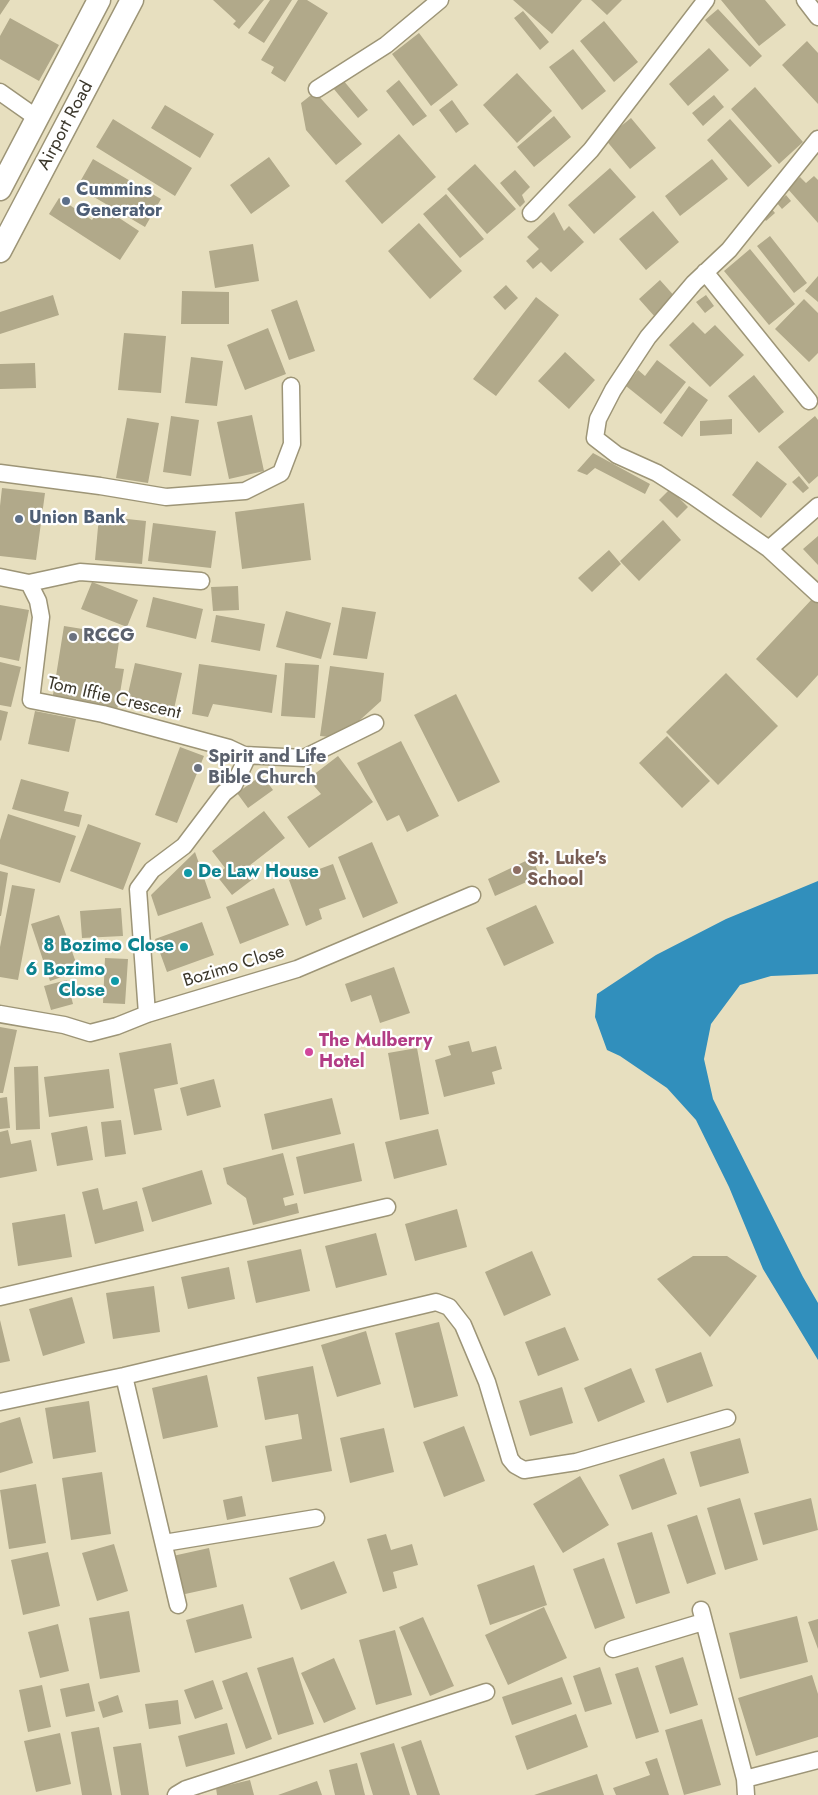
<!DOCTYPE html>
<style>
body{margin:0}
canvas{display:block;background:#e7dfbf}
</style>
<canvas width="818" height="1795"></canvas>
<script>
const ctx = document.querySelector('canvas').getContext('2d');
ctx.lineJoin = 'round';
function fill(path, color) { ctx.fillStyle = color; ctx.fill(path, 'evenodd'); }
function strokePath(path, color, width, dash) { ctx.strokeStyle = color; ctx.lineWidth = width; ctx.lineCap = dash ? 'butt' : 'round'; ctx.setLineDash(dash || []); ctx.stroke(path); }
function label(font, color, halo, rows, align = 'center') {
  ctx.font = font + ' Jost,sans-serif'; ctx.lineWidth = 4.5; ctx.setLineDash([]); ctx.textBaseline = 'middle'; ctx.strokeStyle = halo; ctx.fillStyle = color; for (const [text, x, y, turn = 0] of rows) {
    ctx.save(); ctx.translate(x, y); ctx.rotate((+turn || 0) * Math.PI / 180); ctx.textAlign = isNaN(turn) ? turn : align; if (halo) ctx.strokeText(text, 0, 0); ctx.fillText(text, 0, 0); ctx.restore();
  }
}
fill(new Path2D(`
 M818,881V974L771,976L740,985L711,1024L704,1059L713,1099L803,1277L818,1303V1360L763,1269L729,1187L696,1120L667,1088L620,1056L607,1050L595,1017L597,994L656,955L726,919Z`), '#318fbc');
fill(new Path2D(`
 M0,0H10L0,15Z
 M213,0H264L239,29L233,24L236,21Z
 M270,0H292L264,43L248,33Z
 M298,0H307L328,13L285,82L271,73L274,67L261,60Z
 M513,0H582L552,34Z
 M591,0H622L607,15Z
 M721,0H765L786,25L759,46Z
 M718,9L762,56L750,67L705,20Z
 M523,11L549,42L540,50L514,18Z
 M10,18L59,45L39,81L0,59V36Z
 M604,21L638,62L614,82L580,41Z
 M419,33L458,85L431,106L392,54Z
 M807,41L818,53V104L782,65Z
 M709,48L729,70L688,106L669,84Z
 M573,49L606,91L582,110L549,67Z
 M517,73L552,111L517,143L483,105Z
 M343,80L368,110L358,118L333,88Z
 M399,80L427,116L413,126L386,91Z
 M755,87L803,142L779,164L731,109Z
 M315,92L362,144L336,165L306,130L301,103Z
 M714,95L724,107L703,126L692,113Z
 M452,100L469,124L456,133L439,110Z
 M165,105L214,134L200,158L151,128Z
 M554,116L571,137L534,167L517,147Z
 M631,118L656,148L630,169L605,139Z
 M113,119L192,168L175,196L96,147Z
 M730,119L772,166L748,187L707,140Z
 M399,134L436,177L382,224L345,181Z
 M269,157L290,186L251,214L230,185Z
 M93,159L161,199L145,227L77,187Z
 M712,159L728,179L680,216L665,196Z
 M475,164L516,209L487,234L447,189Z
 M610,168L636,197L594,234L568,205Z
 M515,170L530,187L522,195L525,202L520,207L500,183Z
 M814,176L818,180V223L787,188L800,177L806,183Z
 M446,194L484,239L460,258L423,214Z
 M786,195L791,201L782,209L777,203Z
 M59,198L92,220L101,206L139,231L120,260L49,214Z
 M770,207L775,213L766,221L761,215Z
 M653,211L679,242L646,270L619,239Z
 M554,212L564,231L569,226L584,242L551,272L541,262L533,269L526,261L539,249L527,237Z
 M419,223L462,271L430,299L388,251Z
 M770,236L807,283L794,293L757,246Z
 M253,244L259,281L215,288L209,251Z
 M750,249L795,304L769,325L724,271Z
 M818,276V302L805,291Z
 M660,280L677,299L656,318L639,299Z
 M506,285L518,298L505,310L493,297Z
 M182,291L229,292V324H181Z
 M53,295L59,315L0,334V312Z
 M706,295L714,306L705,313L696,302Z
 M536,297L559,315L496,396L473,379Z
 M804,299L818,313V353L809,362L775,329Z
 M297,300L315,351L289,360L271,310Z
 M693,322L705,334L715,325L744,355L710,387L669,345Z
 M268,328L286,374L245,390L227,345Z
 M124,333L166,336L161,393L118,390Z
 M565,352L595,380L569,409L538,381Z
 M191,357L223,361L217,406L185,403Z
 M657,360L686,382L661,414L626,386L638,370L645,376Z
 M35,363L36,388L0,389V364Z
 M754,375L784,412L759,433L728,396Z
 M689,386L708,400L682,437L663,423Z
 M252,415L264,471L229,479L217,422Z
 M171,416L199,420L191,476L163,472Z
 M815,416L818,420V476L809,484L778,447Z
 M127,418L159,423L148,483L116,478Z
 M732,419V434L700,436V421Z
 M593,453L650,484L645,494L595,468L587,475L577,471Z
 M757,461L787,484L761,518L732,495Z
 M799,476L809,488L803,493L792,482Z
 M2,488L45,493L36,560L0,556V506Z
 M670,489L688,507L677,518L659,500Z
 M304,503L311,560L242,569L235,512Z
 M99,516L146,521L142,564L95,560Z
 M663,520L681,540L639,581L620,561Z
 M153,523L216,531L211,568L148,561Z
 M818,536V565L803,549Z
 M609,550L621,564L592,592L578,578Z
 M92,582L138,600L127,627L81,609Z
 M238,586L239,610L213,611L211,587Z
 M153,597L203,609L196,639L146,627Z
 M813,598L818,603V675L797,698L756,659Z
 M0,605L29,610L19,661L0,657Z
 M342,607L376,612L367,659L333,655Z
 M286,611L331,623L321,659L276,647Z
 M216,615L265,624L260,651L211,642Z
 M64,626L120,635L115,668L124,669L117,711L52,701Z
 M0,662L21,667L11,707L0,705Z
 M135,663L182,673L172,718L125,707Z
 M285,663L319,665L315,718L281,716Z
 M199,664L277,675L272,713L213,704L208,717L192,714Z
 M330,666L384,673L381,701L340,738L320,736Z
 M726,673L778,726L718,785L666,732Z
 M456,694L500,782L458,802L414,715Z
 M0,710L8,712L1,741L0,740Z
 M35,711L76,719L69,752L28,744Z
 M667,736L710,781L682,808L639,763Z
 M401,741L439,816L407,832L399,815L387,821L357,763Z
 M180,747L204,756L177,823L155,815Z
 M338,756L373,802L309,848L287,817L321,794L308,779Z
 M262,775L273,790L248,808L237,793Z
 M21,779L69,792L64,811L82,815L79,827L12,809Z
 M264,811L285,838L245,869L253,879L232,895L216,875L225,868L212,851Z
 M8,814L76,836L60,883L0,864V840Z
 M88,824L141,843L123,890L70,871Z
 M372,842L398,903L363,918L338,857Z
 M195,852L211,898L158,916L151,895Z
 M532,858L540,876L495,896L488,879Z
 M333,864L346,899L319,909L322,919L306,926L289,880Z
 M0,871L8,873L1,916H0Z
 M12,885L35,889L18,980L0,977V947Z
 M274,888L289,925L240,944L226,907Z
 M536,905L554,943L504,966L486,928Z
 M121,908L123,936L82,938L80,911Z
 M59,915L79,971L50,981L31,924Z
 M202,922L214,955L167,972L155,939Z
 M105,958L128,959L125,1004L103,1003Z
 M394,967L410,1013L380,1023L371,995L351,1002L345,984Z
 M67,980L73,1004L51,1010L44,986Z
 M0,1027L17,1030L3,1093H0Z
 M469,1041L472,1052L496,1046L502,1069L492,1072L495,1084L444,1097L435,1060L451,1055L448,1046Z
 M171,1043L178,1084L154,1089L162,1130L134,1135L119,1053Z
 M417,1048L429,1114L400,1120L388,1053Z
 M38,1066L40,1129L16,1130L14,1067Z
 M109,1069L114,1108L49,1117L44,1077Z
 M214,1079L221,1107L187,1116L180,1088Z
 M7,1097L10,1128L0,1129V1098Z
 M332,1098L341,1134L272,1150L264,1114Z
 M121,1120L126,1154L105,1157L101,1122Z
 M87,1126L93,1160L57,1166L51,1133Z
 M438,1129L447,1165L394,1179L385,1142Z
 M8,1130L11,1144L31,1140L37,1171L0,1178V1132Z
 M354,1143L362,1181L304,1194L296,1157Z
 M283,1153L294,1195L283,1198L285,1206L297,1203L299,1213L253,1225L246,1198L227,1184L223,1168Z
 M202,1170L212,1204L152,1222L142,1188Z
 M98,1188L103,1210L137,1201L144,1231L95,1244L82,1192Z
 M457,1209L467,1247L415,1261L405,1224Z
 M65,1214L72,1257L18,1266L12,1223Z
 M376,1233L387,1275L336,1288L325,1246Z
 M301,1249L310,1291L256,1303L247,1261Z
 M532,1251L551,1295L504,1316L485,1272Z
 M693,1256H727L757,1276L710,1337L657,1279Z
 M229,1267L235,1299L188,1309L181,1277Z
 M154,1286L160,1332L113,1339L106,1293Z
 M72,1297L85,1343L43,1356L29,1309Z
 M0,1320L10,1361L0,1363Z
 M439,1322L458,1396L414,1408L395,1333Z
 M565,1327L579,1360L538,1376L525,1342Z
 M366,1331L381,1384L337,1397L321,1345Z
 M701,1352L713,1386L667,1403L655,1369Z
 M313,1366L332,1471L272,1482L265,1446L302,1439L298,1414L265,1420L257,1377Z
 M631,1368L645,1402L598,1422L584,1388Z
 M207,1375L218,1427L163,1439L152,1388Z
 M562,1387L573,1423L530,1436L519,1401Z
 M89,1401L96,1452L53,1459L45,1408Z
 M20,1417L33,1463L0,1473V1423Z
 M464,1426L485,1481L444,1497L423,1442Z
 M384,1428L394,1472L350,1483L340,1438Z
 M740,1438L749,1473L700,1487L690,1452Z
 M664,1458L677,1494L632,1510L619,1475Z
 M102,1472L111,1534L71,1540L62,1478Z
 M580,1476L609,1525L563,1553L533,1504Z
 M36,1484L46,1543L9,1549L0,1490Z
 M242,1496L246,1516L227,1520L223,1500Z
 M740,1498L758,1560L725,1570L707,1508Z
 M811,1498L818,1530L763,1545L754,1513Z
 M697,1515L716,1574L687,1584L667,1525Z
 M652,1532L670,1593L636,1604L617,1543Z
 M386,1534L391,1550L412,1544L418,1565L393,1572L397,1588L383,1592L367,1539Z
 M114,1544L128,1591L97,1601L82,1553Z
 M209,1548L217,1587L167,1598L159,1559Z
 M48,1552L60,1606L23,1615L11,1560Z
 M604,1558L625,1618L595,1629L573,1569Z
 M334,1561L347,1593L301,1610L289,1578Z
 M534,1565L547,1605L490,1625L477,1585Z
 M243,1604L252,1638L195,1653L186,1620Z
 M544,1607L567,1658L508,1685L485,1635Z
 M129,1611L140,1672L100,1679L89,1618Z
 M797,1616L808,1662L740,1679L729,1633Z
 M423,1617L454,1686L430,1696L399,1627Z
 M818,1619V1649L808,1622Z
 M58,1624L69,1671L40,1678L28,1632Z
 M395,1630L412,1695L376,1705L359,1640Z
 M293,1657L314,1724L278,1735L257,1668Z
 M683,1657L698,1705L670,1714L655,1666Z
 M334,1658L356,1709L324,1723L301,1673Z
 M600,1667L612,1704L585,1712L573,1676Z
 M638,1667L659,1732L636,1739L615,1674Z
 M247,1672L272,1739L246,1749L222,1681Z
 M812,1675L818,1694V1737L756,1756L738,1698Z
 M562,1677L572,1704L512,1725L502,1697Z
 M213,1680L223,1709L195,1719L184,1690Z
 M89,1683L95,1711L66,1717L60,1689Z
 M42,1685L51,1727L28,1732L19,1690Z
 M118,1695L123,1712L103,1718L98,1702Z
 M178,1700L181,1724L149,1729L145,1704Z
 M576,1714L588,1747L527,1770L515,1736Z
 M702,1719L721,1785L684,1795L665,1730Z
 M227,1723L235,1754L186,1767L178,1736Z
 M99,1727L112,1795H82L71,1732Z
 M60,1733L71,1784L36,1792L24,1741Z
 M421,1740L440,1795H417L401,1747Z
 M141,1743L149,1795H121L113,1747Z
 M394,1743L410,1795H373L360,1753Z
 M657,1758L669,1795H616L613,1788L650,1775L645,1762Z
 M357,1763L365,1795H335L329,1770Z
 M597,1774L604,1795H534Z
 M250,1780L254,1795H217L216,1788Z
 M317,1781L322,1795H278Z`), '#b1a98a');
const minor = new Path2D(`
 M805,0L818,17
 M317,89L386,45L440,0
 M0,92L37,118
 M818,139L729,250L694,283L648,337L613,390L598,419L595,438L617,455L657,473L693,496L769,549L818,594
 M531,213L591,150L706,0
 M705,272L809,401
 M0,473L100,486L166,497L245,491L281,473L292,444L291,386
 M769,549L818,506
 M0,577L29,583L38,601L41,617L31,700L103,714L229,748L244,755L304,758L375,723
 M29,583L80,572L201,581
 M0,1014L64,1025L90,1033L117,1026L147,1014L297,969L472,895
 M147,1014L138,889L152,870L184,846L224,793L234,785L245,762L244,755
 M0,1297L387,1207
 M124,1376L178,1605
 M0,1402L124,1376L436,1302L449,1307L463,1325L487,1382L510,1459L515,1465L524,1470L576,1462L727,1418
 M164,1543L316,1518
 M701,1610L745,1779L746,1795
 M613,1649L703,1622
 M745,1779L818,1760
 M176,1795L186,1789L486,1692`);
const secondary = new Path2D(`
 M0,189L99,0
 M0,251L132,0`);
strokePath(minor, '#9d9577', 19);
strokePath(secondary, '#9d9577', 25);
strokePath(minor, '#fff', 16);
strokePath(secondary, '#fff', 22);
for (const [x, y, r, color] of [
 [66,201,5,"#5c6f8a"],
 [19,519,5,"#5c6f8a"],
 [73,637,5,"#6b7280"],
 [198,768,5,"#6b7280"],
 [517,870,5,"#8d6e63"],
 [188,873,5,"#0f9aa8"],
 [184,947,5,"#0f9aa8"],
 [115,981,5,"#0f9aa8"],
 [309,1052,5,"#d1479c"]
]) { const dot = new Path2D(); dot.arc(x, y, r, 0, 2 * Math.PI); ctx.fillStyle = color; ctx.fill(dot); strokePath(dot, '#fff', 2); }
label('18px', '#3b372b', '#fff', [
 ["Airport Road",66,126,-62],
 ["Tom Iffie Crescent",114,699,13],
 ["Bozimo Close",234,967,-17]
]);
label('bold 18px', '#4e5e75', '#fff', [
 ["Cummins",76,191],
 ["Generator",76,212],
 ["Union Bank",29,519]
], 'left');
label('bold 18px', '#5b616d', '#fff', [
 ["RCCG",83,637],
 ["Spirit and Life",208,758],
 ["Bible Church",208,779]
], 'left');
label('bold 18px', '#785e54', '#fff', [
 ["St. Luke's",527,860],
 ["School",527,881]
], 'left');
label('bold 18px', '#0d838f', '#fff', [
 ["De Law House",198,873,"left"],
 ["8 Bozimo Close",174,947],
 ["6 Bozimo",105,971],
 ["Close",105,992]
], 'right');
label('bold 18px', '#b23c85', '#fff', [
 ["The Mulberry",319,1042],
 ["Hotel",319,1063]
], 'left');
</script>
